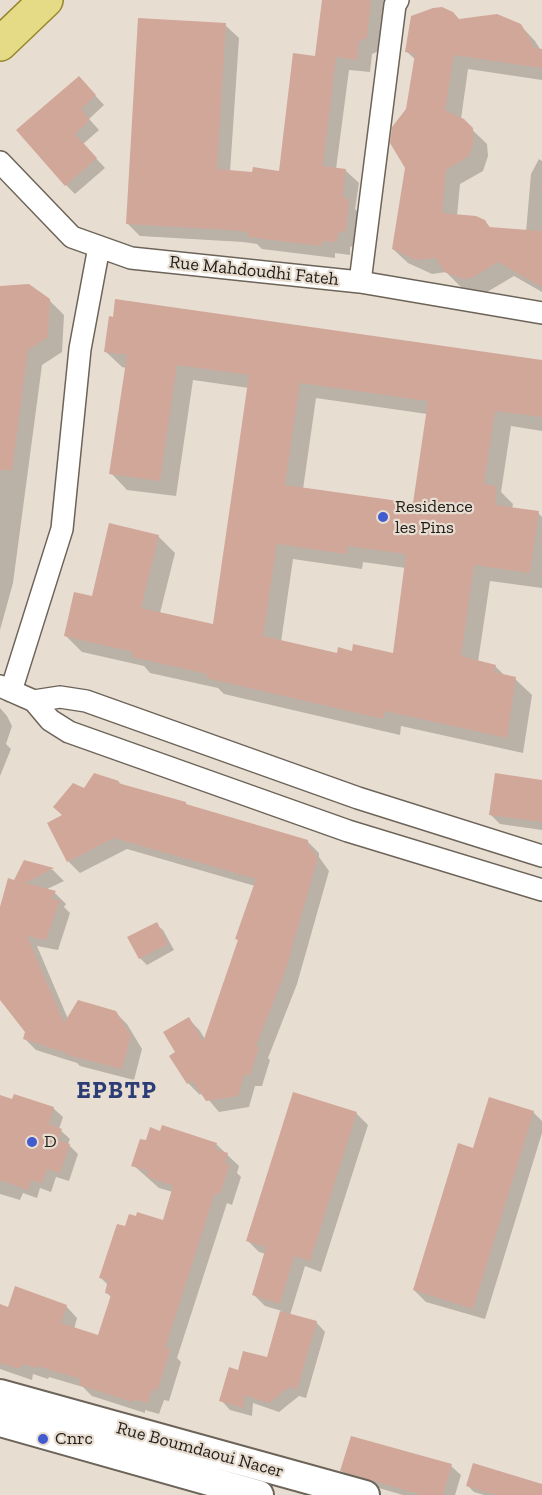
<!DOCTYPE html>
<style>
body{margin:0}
canvas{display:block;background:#e8ddd1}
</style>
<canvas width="542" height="1495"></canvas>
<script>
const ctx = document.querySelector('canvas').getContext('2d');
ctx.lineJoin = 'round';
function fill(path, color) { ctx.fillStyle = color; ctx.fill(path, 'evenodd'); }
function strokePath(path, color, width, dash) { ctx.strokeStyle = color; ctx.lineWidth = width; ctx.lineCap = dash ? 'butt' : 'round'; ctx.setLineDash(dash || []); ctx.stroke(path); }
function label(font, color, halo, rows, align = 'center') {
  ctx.font = font + ' "Zilla Slab",serif'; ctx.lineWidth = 4.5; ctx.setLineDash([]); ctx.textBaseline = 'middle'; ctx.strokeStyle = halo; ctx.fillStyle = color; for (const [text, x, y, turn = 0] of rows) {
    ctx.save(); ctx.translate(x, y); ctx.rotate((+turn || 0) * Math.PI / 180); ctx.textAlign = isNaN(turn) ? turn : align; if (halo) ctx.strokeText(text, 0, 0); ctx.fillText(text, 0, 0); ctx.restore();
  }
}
fill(new Path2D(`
 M323,0H386L379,51L372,54L370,72L349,70L336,169L345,170L359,183L355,209L362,215L359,243L350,247V255L335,253V258L262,249L257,244L243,242L140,236L127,223L225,25L239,38L230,172L253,174L280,172L316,58Z
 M459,21L520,25L535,41L542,52V80L468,69L461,119L487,144L488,156L483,171L460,184L457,216L484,221L492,229L526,232L531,174L539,159L542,161V292L514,276L487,292L479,293L461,287L446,272L432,274L408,263L393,249L406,167L408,109L416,60L406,51Z
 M79,78L104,105L89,119L99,130L83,144L105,168L75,194L66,185Z
 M0,288L49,300L64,315L62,352L42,365L13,583L0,630Z
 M105,351L542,361V431L511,426L501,492L513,504L512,509L538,513L542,517V588L490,581L478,662L495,666L505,676L515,679L532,695L523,753L401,726L400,735L224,694L218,688L150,673L144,666L82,652L66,636L93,598L158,536L175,553L160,613L215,626L249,388L193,380L176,496L127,490L111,473L126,368L122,367ZM316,398L427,414L414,505L303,489ZM293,559L362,569L363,562L406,568L394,654L353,653L338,655L281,642Z
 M0,708L7,716L12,726L6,744L11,749L0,776Z
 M95,775L119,782L122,786L185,803L188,806L307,841L319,853V857L329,871L297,984L268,1058L270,1060L262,1086H255L249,1107L219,1112L202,1092L200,1095L188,1083L171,1057L177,1053L189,1019L200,1031L205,1039L239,941L255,886L127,849L80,873L68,861L64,815Z
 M542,782V830L500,824L491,815Z
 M25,862L53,870L64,881L45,890L55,893L66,904L64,907L70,913L58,950L37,946L68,1019L115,1012L127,1024L142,1049L134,1080L80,1066L77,1063L36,1050L24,1038L26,1032L0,998V912Z
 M156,924L163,930L174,950L147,965L140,958Z
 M294,1094L357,1114L368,1125L321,1272L305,1266L290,1315L316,1322L325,1332L306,1398L299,1396L279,1412L253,1403L252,1416L230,1410L221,1400L239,1372L268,1359L282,1311L265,1306L254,1295L266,1254L259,1252L248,1241Z
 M0,1098L53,1108L63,1117L59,1129L70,1139L68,1144L78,1154L69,1181L56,1177L51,1192L40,1188L37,1198L23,1193L20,1200L0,1194Z
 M533,1112L542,1121V1133L485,1319L426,1302L414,1290L474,1150Z
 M216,1144L239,1166L237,1173L241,1177L232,1205L227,1203L177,1358L181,1362L169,1401L164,1400L159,1414L145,1410V1413L92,1396L83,1387L49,1377L48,1379L33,1374L32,1380L0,1369V1306L9,1309L66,1306L77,1318L74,1329L99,1337L111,1297L106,1292L108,1285L100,1277L126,1228L164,1222L173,1192L159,1188L133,1165Z
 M451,1466L461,1475L455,1495H403L351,1480L342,1471Z
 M542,1485V1495H484L474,1492L468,1486Z`), '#0003');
fill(new Path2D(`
 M322,0H371L367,38L359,41L357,60L336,57L323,166L346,169L343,196L349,200L346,230L338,234L337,242L322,241V246L248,237V232L229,230L126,224L138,18L226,23L217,169L252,172L253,167L279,171L293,53L315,56Z
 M442,7L453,12L459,19L497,14L521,24L535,48L542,49V68L454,55L445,110L464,119L473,128L474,141L469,156L446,170L442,213L476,216L485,220L489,227L542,231V287L498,262L472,278L463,279L444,272L436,258L416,260L392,249L405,168L390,143L392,127L406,109L415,54L405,52L411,16L433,8Z
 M79,76L96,95L81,109L90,120L75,134L97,158L65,186L16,130Z
 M29,284L50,299L48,337L28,350L12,470H0V286Z
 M115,299L542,360V417L495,411L484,484L497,486L495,505L539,511L530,573L474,565L461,656L496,665L494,672L516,677L507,738L385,711L383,719L206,678L207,674L132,657L133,652L64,636L74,592L92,596L109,523L159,535L141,608L213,624L249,375L177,365L160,481L109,474L127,355L104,352L109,316L113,317ZM300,383L428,401L413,503L285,485ZM277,544L346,554L347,546L406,554L393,653L353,644L352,651L338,647L337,653L263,636Z
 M94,773L119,781L118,783L186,802V804L308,840V844L318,858L285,972L256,1046L259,1047L250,1075H244L238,1096L206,1101L192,1080L187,1084L169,1056L175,1052L163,1032L189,1017L203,1042L238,940L235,939L256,879L114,838L67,862L47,823L62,815L53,807L73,783L84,788Z
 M495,773L542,780V822L489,815Z
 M24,860L54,868L25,883L56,891L51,899L60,900L46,940L27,936L64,1023L78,1000L116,1011L131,1036L122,1069L67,1055V1053L23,1039L25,1032L0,1000V907L8,878L14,880Z
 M157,922L168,944L139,959L127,937Z
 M293,1092L357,1112L310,1261L294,1256L280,1304L252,1295L266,1247L246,1241Z
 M14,1094L54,1107L49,1124L62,1129L58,1140L70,1144L60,1173L47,1169L42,1183L31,1180L28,1190L0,1180V1095L12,1099Z
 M489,1097L534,1111L473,1309L413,1290L458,1143L473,1148Z
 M162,1125L217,1143L215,1149L228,1153L225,1163L230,1164L220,1194L215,1193L165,1348L171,1349L157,1391L152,1389L148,1403L134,1399L133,1402L79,1385L81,1379L37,1366L36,1368L22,1364L20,1369L0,1363V1304L8,1307L15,1286L67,1305L61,1323L98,1335L111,1295L105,1293L108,1280L99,1278L117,1224L125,1226L129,1214L136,1216L137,1212L163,1220L173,1186L146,1176L148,1171L131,1166L140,1139L146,1140L150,1127L160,1131Z
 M280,1311L317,1321L297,1389L289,1387L269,1403L244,1395V1408L219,1401L229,1367L238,1370L243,1351L267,1357Z
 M351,1436L452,1464L443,1495H422L340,1471Z
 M473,1463L542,1484V1495H496L466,1486Z`), '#d1a79a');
const street = new Path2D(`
 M0,162L72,237L131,258L360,282L542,313
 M360,282L395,5L398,0
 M0,686L34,701L50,720L69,732L348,831L542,890
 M11,691L62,529L80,349L99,247
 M34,701L60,697L86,701L358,798L542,856`);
const secondary = new Path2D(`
 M0,1394L365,1495
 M0,1422L259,1495`);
const primary = new Path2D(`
 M0,44L46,0`);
strokePath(street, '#6d6459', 24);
strokePath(secondary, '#6d6459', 32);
strokePath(primary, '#95882b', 36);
strokePath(street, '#fff', 21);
strokePath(secondary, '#fff', 28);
strokePath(primary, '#e5da86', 33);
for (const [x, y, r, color] of [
 [383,517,6,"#425bce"],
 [32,1142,6,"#425bce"],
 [43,1439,6,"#425bce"]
]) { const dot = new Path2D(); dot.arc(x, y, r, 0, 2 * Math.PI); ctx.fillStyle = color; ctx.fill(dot); strokePath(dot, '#e8ddd1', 2); }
label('18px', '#211d19', '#e8ddd1', [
 ["Rue Mahdoudhi Fateh",254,271,6],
 ["Rue Boumdaoui Nacer",200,1450,15]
]);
label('18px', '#211d19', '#e8ddd1', [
 ["Residence",395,507],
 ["les Pins",395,528],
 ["D",44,1142],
 ["Cnrc",55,1439]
], 'left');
ctx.letterSpacing = '1.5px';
label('bold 24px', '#2c3c75', '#e8ddd1', [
 ["EPBTP",117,1091]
]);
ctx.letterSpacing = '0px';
</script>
